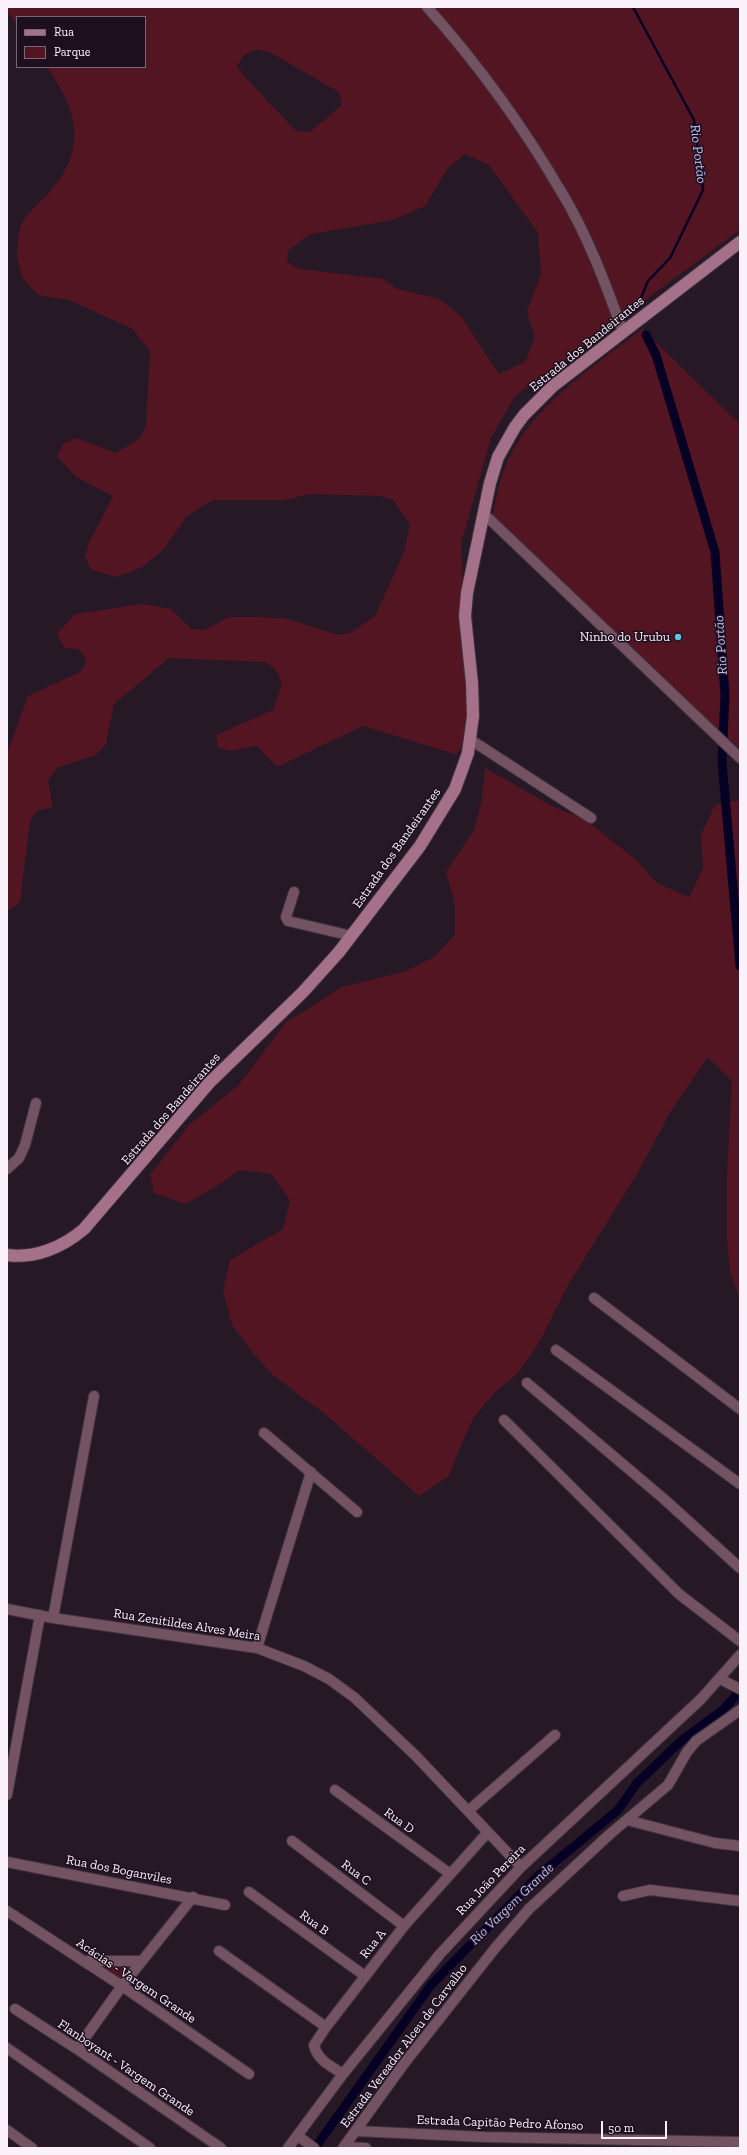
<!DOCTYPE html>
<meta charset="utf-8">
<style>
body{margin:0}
#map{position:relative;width:747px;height:2155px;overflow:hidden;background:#271826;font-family:"Zilla Slab",serif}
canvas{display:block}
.frame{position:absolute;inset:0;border:8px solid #fbf1fb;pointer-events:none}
.legend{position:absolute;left:16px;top:16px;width:130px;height:52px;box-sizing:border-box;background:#1d0f1d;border:1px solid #766976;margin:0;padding:5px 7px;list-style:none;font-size:12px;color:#fbf1fb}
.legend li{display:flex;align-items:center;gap:8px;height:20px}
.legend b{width:20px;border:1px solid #766976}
.scale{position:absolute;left:601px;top:2121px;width:66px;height:18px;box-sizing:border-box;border:2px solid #fbf1fb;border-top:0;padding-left:5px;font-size:12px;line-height:14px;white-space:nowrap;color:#fbf1fb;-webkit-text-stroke:3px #1d0f1d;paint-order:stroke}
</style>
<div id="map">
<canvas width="747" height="2155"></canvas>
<div class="frame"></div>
<ul class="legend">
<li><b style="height:5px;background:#a47188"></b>Rua</li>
<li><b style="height:11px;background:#541522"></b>Parque</li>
</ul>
<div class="scale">50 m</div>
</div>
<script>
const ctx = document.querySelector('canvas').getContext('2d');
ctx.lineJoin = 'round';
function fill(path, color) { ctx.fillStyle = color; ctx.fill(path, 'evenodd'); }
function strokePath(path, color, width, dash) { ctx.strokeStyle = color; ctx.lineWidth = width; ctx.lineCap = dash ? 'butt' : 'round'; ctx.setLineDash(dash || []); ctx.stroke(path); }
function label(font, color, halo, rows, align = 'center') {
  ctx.font = font + ' "Zilla Slab",serif'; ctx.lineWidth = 3; ctx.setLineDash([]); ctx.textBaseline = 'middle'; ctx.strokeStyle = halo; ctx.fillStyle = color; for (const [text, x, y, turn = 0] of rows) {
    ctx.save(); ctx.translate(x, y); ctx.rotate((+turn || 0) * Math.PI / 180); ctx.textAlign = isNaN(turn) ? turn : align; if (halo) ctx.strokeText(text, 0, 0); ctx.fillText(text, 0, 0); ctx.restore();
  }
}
fill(new Path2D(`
 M7,7H740V230L515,396L491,438L461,544L469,723L467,744L455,754L363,726L277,767L257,746L230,751L218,747L216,735L273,710L282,684L277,671L266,662L169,658L114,704L106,744L96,755L57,768L48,781L53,807L37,811L30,822L20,902L7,911V753L28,696L80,672L87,661L79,649L65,648L57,634L75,614L143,604L171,609L191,629L205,630L229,617H260L287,619L339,635L352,632L375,616L404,552L410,524L393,500L380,496L311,494L284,500H213L187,516L164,549L142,567L117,577L91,570L85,556L89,543L113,496L76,477L57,456L63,444L76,438L116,453L140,438L146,425L150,352L133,329L69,300L38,295C33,289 25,283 22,276C16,262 16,239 21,225C24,217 42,200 49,193C88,149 78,111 47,67H145V17H17V25L7,11ZM257,49L271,53L339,92L342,105L310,132L296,131L245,77L237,66L244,55ZM465,154L489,165L538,233L541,274L527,312L535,338L525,362L499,374L461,316L439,299L397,289L383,279L299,269L287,262L288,251L310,234L393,220L425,206L447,169Z
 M642,329L740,424V751L491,523C495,506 498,486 504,470C526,409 593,368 642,329Z
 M485,768L554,807L584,819L635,859L657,883L689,897L703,868L701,835L715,805L740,800V1300L730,1272L727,1240V1176L732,1081L708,1057L671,1111L637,1174L568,1285L539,1343L518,1373L494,1393L474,1417L460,1447L449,1476L419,1496L325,1414L274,1376L252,1352L232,1325L223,1291L230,1260L283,1229L290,1200L271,1174L240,1170L214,1188L185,1204L154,1193L150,1175L189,1125L238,1086L285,1023L342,987L406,971L434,957L455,935V904L446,872L474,830L482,800Z
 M98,1964H137L124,1981Z`), '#541522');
strokePath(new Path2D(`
 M633,7L694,120L703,190L670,258L648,281L641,298`), '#070025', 2.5);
strokePath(new Path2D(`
 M646,335L656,355L715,552L725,695L722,762L740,966
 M315,2148L431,1985L538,1876L618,1810L637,1783L682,1740L723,1710L740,1691`), '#070025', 9);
const street = new Path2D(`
 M427,7C478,64 524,128 562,193C588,236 606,285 623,332
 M483,513L740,758
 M471,740L591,818
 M294,892L286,917L288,921L352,936
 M7,1169L19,1158L25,1145L36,1103
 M594,1298L740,1409
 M556,1350L740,1484
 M527,1383L664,1499L740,1568
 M504,1420L679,1594L740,1641
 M264,1433L357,1512
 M7,1609L53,1618L257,1648L304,1666L329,1679L355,1698L415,1755L521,1867
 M53,1618L94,1396
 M257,1648L311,1472
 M720,1679L740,1689
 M335,1790L449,1873
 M7,1795L40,1615
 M468,1811L555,1735
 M627,1820L715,1843L740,1846
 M292,1841L404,1926
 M7,1862L225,1905
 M249,1892L365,1976
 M623,1896L650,1890L740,1901
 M7,1911L122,1986L249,2074
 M219,1951L326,2027
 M83,1961H142
 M15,2009L77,2049L221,2148
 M7,2048L150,2148
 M77,2049L122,1986L193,1897
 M343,2074C331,2066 317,2060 314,2045L326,2027L404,1926L488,1832
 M7,2130L32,2148
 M356,2131L485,2137L740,2142
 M298,2136L314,2148
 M344,2147L366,2148
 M288,2148L343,2074L440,1954L521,1867L701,1699L740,1655
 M343,2148L403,2065L496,1947L529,1909L610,1834L668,1785L687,1752L696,1741L740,1710`);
const secondary = new Path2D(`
 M7,1255C35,1259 63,1247 84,1229L209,1083L303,992L339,952L420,846L455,789L468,753L473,716L472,683L465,616L467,593L490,483L498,457L515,427L524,415L553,386L740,242`);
strokePath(street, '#403240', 12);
strokePath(secondary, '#403240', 14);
strokePath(street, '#735362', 10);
strokePath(secondary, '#a47188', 12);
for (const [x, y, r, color] of [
 [678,637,4,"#5ac8e6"]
]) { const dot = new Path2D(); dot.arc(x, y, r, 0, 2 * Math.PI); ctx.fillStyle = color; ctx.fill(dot); strokePath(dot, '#1d0f1d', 1.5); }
label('13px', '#fbf1fb', '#1d0f1d', [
 ["Estrada dos Bandeirantes",587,344,-39],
 ["Estrada dos Bandeirantes",397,848,-55],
 ["Estrada dos Bandeirantes",171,1109,-49],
 ["Rua Zenitildes Alves Meira",187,1625,9],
 ["Rua D",399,1821,36],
 ["Rua dos Boganviles",119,1870,11],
 ["Rua C",356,1873,37],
 ["Rua João Pereira",491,1880,-46],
 ["Rua B",314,1923,36],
 ["Rua A",373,1944,-52],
 ["Acácias - Vargem Grande",136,1981,34],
 ["Estrada Vereador Alceu de Carvalho",404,2046,-53],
 ["Flanboyant - Vargem Grande",126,2068,34],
 ["Estrada Capitão Pedro Afonso",500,2123,2]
]);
label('13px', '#fbf1fb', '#1d0f1d', [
 ["Ninho do Urubu",670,637]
], 'right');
label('italic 14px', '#babbf4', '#1d0f1d', [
 ["Rio Portão",698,154,83],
 ["Rio Portão",721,645,-94],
 ["Rio Vargem Grande",512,1904,-44]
]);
</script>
